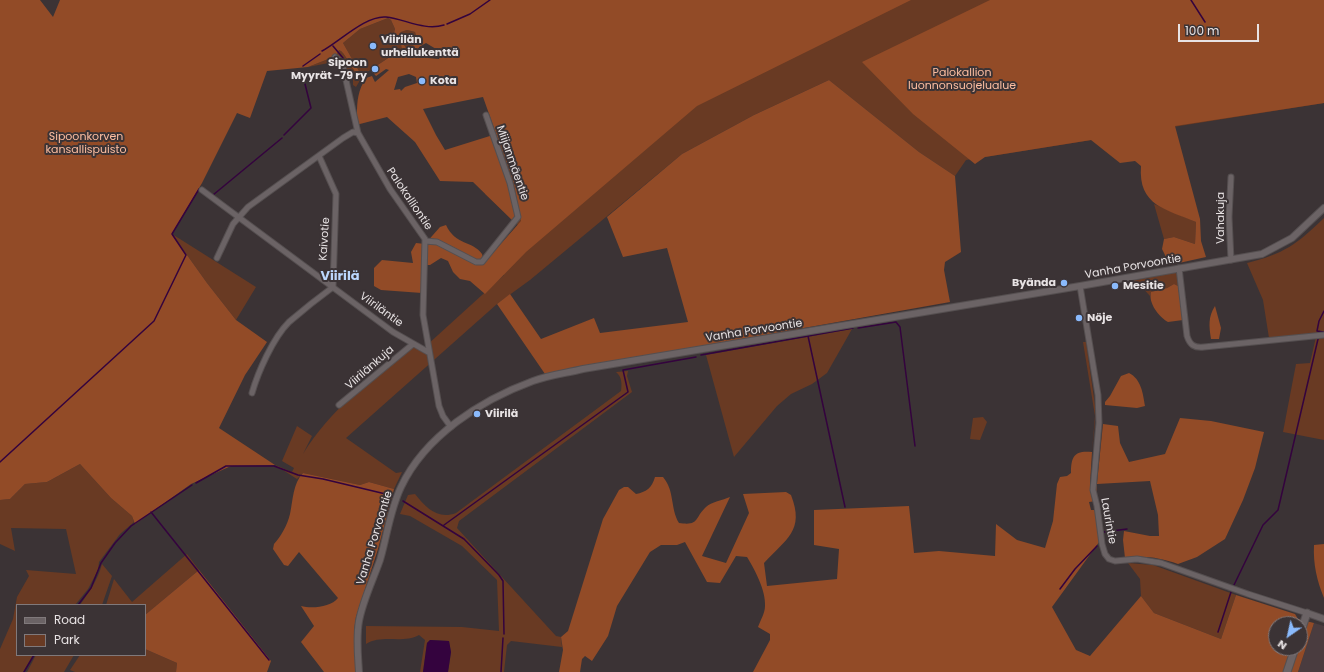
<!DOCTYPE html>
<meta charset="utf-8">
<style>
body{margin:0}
#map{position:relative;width:1324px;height:672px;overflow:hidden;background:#3b3335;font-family:Poppins,sans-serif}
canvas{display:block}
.legend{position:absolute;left:16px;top:604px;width:130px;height:52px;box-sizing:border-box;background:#3b3335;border:1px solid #80797b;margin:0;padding:5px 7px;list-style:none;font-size:12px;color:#e8e3e4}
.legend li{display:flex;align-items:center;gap:8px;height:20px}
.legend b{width:20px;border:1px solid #80797b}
.north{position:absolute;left:1268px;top:616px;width:40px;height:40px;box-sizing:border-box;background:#3b3335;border:1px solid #80797b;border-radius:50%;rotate:214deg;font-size:11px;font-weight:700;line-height:16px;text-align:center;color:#e8e3e4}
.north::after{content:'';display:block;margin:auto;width:14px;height:18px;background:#8abafc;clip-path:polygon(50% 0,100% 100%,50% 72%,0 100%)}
.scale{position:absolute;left:1178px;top:24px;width:81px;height:18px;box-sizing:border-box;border:2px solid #e8e3e4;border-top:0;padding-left:5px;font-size:12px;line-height:14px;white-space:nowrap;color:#e8e3e4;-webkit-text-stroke:3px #3b3335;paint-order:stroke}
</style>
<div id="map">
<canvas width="1324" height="672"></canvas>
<ul class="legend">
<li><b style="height:5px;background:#6b6365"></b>Road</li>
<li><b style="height:11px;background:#693a23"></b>Park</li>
</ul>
<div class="north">N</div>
<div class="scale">100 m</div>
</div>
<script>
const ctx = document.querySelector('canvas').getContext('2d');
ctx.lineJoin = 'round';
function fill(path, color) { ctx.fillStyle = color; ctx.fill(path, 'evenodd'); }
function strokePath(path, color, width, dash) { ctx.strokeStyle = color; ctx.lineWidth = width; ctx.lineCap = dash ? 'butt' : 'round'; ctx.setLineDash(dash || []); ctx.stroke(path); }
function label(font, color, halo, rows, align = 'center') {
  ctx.font = font + ' Poppins,sans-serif'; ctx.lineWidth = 4; ctx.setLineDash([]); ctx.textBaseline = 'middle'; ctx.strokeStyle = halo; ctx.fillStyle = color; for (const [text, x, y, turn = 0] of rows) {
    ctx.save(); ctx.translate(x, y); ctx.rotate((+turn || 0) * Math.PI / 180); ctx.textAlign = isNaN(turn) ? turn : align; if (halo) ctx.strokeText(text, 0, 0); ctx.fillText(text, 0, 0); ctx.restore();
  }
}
fill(new Path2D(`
 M1314,623L1324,626V672H1298Z`), '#4a3c3f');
fill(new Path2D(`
 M605,0H1324V103L966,160L955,176L919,152L829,80L754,115L682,154L530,280L497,304L346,438L396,473L402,472L394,489L369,482L360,485L303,473L297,479L275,465L292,472L294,468L282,461L297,426L312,436L303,454C331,408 373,378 413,344L428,352L427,345L504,275L484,264L518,225L485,194L560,144Z
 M388,18L391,20L395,29L394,33L402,44V49L367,72L359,71L343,43L360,29Z
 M407,30L415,32L417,39L413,46L406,48L398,36L401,32Z
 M339,50C345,52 351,68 357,74L365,72L356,87L353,85V76L349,77L348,86L339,61L308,67L336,56Z
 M1154,204L1196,222L1195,244L1174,237L1164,239Z
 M1324,218V333L1269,338L1263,300L1247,263C1284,254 1297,244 1324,218Z
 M172,234L256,287L236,320L207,283Z
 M1173,272L1178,274V286L1174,284L1167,288L1151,292L1150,296L1139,284L1132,281Z
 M852,329L827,373L812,384L791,394L777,406L734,457L706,355Z
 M1324,336V440L1283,432L1296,364L1310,363L1316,337Z
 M1083,342H1086L1096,412L1092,452L1095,416Z
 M628,371L627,376L632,392L459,521L457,528L556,636L561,637L562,647L511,641L507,645L504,672H448L451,652L449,641L430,640L427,643L423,672H420L425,640L419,635C403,644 382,634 366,644V626L462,627L499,631L497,580L462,546L410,516L400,514L408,495L415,494C426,508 438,520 456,513L621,391C622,384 622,377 616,372Z
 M983,417L987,422L980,440L970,439L973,418Z
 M80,464L111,498L132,516L134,522L120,534L99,562L98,570L88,589L75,605H17V655H33L23,672H0V649L13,619L17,597L29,576L26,570L76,574L66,529L11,528L15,551L0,544V500L10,499L25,484L47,482Z
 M187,554L199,570L145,615V605H106L114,579L132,602Z
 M1128,563L1153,565L1236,595L1221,639L1154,613L1141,596L1140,579Z
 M102,564L112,576L102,605H80C89,592 98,580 102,564Z
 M145,649L177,663L176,672H75L70,670L80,655H145Z
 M36,655H74L64,672H27Z`), '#693a23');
fill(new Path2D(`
 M0,0H40L53,17L60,0H911L697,106L526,252L485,294L470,281L460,279L453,272L448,261L441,258L430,265H423L422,293L381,290L374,286V268L382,260L413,263L411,252L416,243L425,244L440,227L446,225C456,246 472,240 482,254C483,257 483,261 484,263L521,221L514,184L483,97L423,109L436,135L445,150L493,135L518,212L515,223L473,182L440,181L415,142L387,117L356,125L354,115L357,114C357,101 358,90 366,78L372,76L375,82L389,70L386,69L376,76L371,70L357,74C351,68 345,52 339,50L336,56L308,67L267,71L250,118L237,113L202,183L172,234L207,283L236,320L267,342L245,375L219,428L275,465L231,466L191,484L135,524L132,516L111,498L80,464L47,482L25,484L10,499L0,500ZM388,18L391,20L395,29L394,33L401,44L402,49L367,72L359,71L343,43L360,29ZM407,30L415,32L417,39L413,46L406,48L398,36L401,32ZM426,43L441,52L439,59L428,58L418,52L419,47ZM409,74L416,77L417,83L405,87L401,91L400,89L394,90L398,77Z
 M990,0H1324V103L1175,126L1200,219L1201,241L1206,257L1170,265L1162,249L1164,239L1174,237L1195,244L1196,222C1166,209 1138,206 1141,166L1135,161L1120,163L1091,140L985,157L975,164L913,114L862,62Z
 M829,80L919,152L955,176L961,252L945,262L944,270L950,302L545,374L497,304L510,294L541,339L594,318L600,333L688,322L667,248L623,257L607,217L682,154L754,115Z
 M1174,284L1178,286L1183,320L1168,322C1159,317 1148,303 1151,292L1167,288Z
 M1215,306L1221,328L1219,339H1211C1209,326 1208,317 1215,306Z
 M1129,373C1141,379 1143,393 1145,406L1137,408L1105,405V402L1110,396L1121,376Z
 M1180,418L1211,421L1264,432L1255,468L1243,500L1225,539L1197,557L1178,564C1160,558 1145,555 1125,558L1123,540L1124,531L1150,536H1159L1158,515L1150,481L1097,484L1096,501L1089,502L1091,510H1098L1102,538L1052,607L1076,650L1090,656L1141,596L1154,613L1221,639L1236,595L1295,614L1298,619L1314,623L1298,672H753L770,640V634L758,627C760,621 765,613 765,606C766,591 755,570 747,557L736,556L720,583L707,582L685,542L677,545H661L650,552L617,606L608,636L592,661L585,656L582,659L580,672H559L563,650L561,637L568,631L603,519L619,490L624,487H628L636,494C646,492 652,488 655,477H663C675,491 670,508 679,523C700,526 694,518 706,507C711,502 723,500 730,497L702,556L726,563L749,513L743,494L786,492L791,495C805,531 786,539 764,563L767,586L837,579L839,549L814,545V510L909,506L914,553L939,551L995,556L996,524L1017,540L1045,548L1053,521L1057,484L1060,477L1067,476L1071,473C1071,457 1074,450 1092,452L1090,484L1097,483L1103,424L1118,426L1120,443L1129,462L1165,454ZM1276,624H1300V648H1276Z
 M303,473L360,485L369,482L394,489L378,549L356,617L354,631L356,672H324L301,642L314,626L301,606C312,609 331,607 338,598L299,552L288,566L284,565L273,549L274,544C281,536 287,526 290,514C293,500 293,483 303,473Z
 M1324,544V598C1317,581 1313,564 1314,545Z
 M199,570L271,661L267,672H176L177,663L145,649V615Z`), '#924b27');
fill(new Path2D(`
 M430,640L449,641L451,652L448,672H423L427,643Z`), '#34033e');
strokePath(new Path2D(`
 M1191,0L1205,22
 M447,24L470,14L490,0
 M333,46L343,58L344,64
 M322,51C339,42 366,15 386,17C405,19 424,31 444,25
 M303,66L320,54
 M284,135L311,108L302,72
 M213,195L282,138
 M1324,311L1319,321L1317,331L1324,332
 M858,328L896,322L900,327L915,446
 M808,336L845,507
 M701,355L853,328
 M0,462L154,321L186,255L172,234L199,189L201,190
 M196,483L226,466H274L298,475L323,479L394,496
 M403,501L464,539L499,575L503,581L504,634
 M151,512L269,660
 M444,525L628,392L623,370L696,357
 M1104,532L1127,529
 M1234,585L1263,525L1278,510L1318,339
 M1060,589L1075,569L1097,546
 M78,605L91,588L101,563L115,543L131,526L192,485
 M1218,632L1231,592
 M24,672L34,655
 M501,672L503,638`), '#34033e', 1.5);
const minor = new Path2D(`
 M335,57L340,61L343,67L358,133
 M319,156L336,194L333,287
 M1231,177L1229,217L1231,260
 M202,190L393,332L428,352
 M425,241L437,242L476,262H482L518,217L510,183L486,115
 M217,258L233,224L248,207L343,138L353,132L358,133L390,189L425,239L423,315L439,406L443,416L451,427
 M1179,268L1187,336C1190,345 1194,348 1204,347L1324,335
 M1080,286L1098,395L1099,423L1093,490L1097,506L1102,544L1105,554L1109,559L1115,561L1137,559L1161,563L1248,594L1307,613
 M252,393C258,372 273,338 289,322C303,310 318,298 333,287
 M339,405L413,344`);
const tertiary = new Path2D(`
 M1307,613L1324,619
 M359,672C358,655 356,638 359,621C363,600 373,580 380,560C387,536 390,510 401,487C425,436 481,400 533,381C549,375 567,373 583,369L1080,286L1262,254L1292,238L1324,208`);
const secondary = new Path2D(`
 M1300,634L1307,613
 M1287,672L1295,648`);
strokePath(minor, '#554f50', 7);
strokePath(tertiary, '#554f50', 8);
strokePath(secondary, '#554f50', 9);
strokePath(minor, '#6b6365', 5);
strokePath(tertiary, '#6b6365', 6);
strokePath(secondary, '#6b6365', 7);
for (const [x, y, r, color] of [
 [373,46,4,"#8abafc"],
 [375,69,4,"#8abafc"],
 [422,81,4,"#8abafc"],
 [1064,283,4,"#8abafc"],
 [1115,286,4,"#8abafc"],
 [1079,318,4,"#8abafc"],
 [477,414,4,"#8abafc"]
]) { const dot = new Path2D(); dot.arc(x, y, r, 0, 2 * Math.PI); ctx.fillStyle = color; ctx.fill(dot); strokePath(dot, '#3b3335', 1.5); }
label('bold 11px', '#e8e3e4', '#3b3335', [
 ["Viirilän",381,40],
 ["urheilukenttä",381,53],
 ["Sipoon",367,63,"right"],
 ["Myyrät -79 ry",367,76,"right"],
 ["Kota",430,81],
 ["Byända",1056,283,"right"],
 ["Mesitie",1123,286],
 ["Nöje",1087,318],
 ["Viirilä",485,414]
], 'left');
label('11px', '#fdbea1', '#3b3335', [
 ["Palokallion",962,73],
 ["luonnonsuojelualue",962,86],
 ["Sipoonkorven",86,137],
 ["kansallispuisto",86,150]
]);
label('11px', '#e8e3e4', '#3b3335', [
 ["Miijanmäentie",512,163,71],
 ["Palokalliontie",409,199,56],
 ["Vahakuja",1221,218,-90],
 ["Kaivotie",325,239,-86],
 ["Vanha Porvoontie",1133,267,-10],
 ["Viiriläntie",381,310,36],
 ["Vanha Porvoontie",754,331,-9],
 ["Viirilänkuja",370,368,-41],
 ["Laurintie",1108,521,80],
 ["Vanha Porvoontie",375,538,-73]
]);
label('bold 13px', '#bcd7fd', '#3b3335', [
 ["Viirilä",340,277]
]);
</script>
